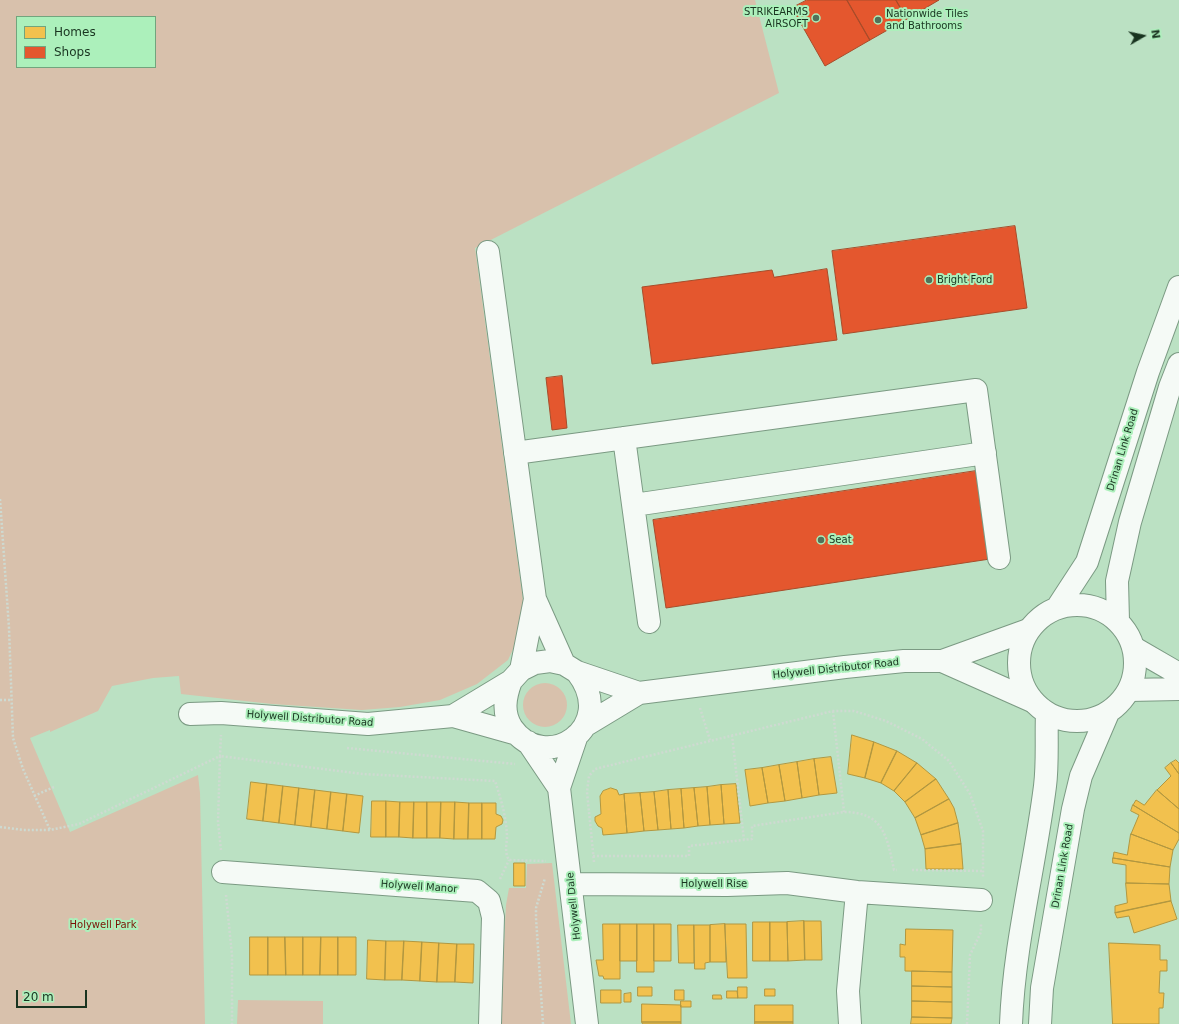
<!DOCTYPE html>
<style>
body{margin:0}
#map{position:relative;width:1179px;height:1024px;overflow:hidden;background:#bbe1c3;font-family:"DejaVu Sans",sans-serif}
canvas{display:block}
.legend{position:absolute;left:16px;top:16px;width:140px;height:52px;box-sizing:border-box;background:#acf0bb;border:1px solid #71a57d;margin:0;padding:5px 7px;list-style:none;font-size:12px;color:#193420}
.legend li{display:flex;align-items:center;gap:8px;height:20px}
.legend b{width:20px;border:1px solid #71a57d}
.north{position:absolute;left:1123px;top:16px;width:40px;height:40px;-webkit-text-stroke:3px #acf0bb;paint-order:stroke;rotate:81deg;font-size:11px;font-weight:700;line-height:16px;text-align:center;color:#193420}
.north::after{content:'';display:block;margin:auto;width:14px;height:18px;background:#193420;clip-path:polygon(50% 0,100% 100%,50% 72%,0 100%)}
.scale{position:absolute;left:16px;top:990px;width:71px;height:18px;box-sizing:border-box;border:2px solid #193420;border-top:0;padding-left:5px;font-size:12px;line-height:14px;white-space:nowrap;color:#193420;-webkit-text-stroke:3px #acf0bb;paint-order:stroke}
</style>
<div id="map">
<canvas width="1179" height="1024"></canvas>
<ul class="legend">
<li><b style="height:11px;background:#f2c14e"></b>Homes</li>
<li><b style="height:11px;background:#e4572e"></b>Shops</li>
</ul>
<div class="north">N</div>
<div class="scale">20 m</div>
</div>
<script>
const ctx = document.querySelector('canvas').getContext('2d');
ctx.lineJoin = 'round';
function fill(path, color) { ctx.fillStyle = color; ctx.fill(path, 'evenodd'); }
function strokePath(path, color, width, dash) { ctx.strokeStyle = color; ctx.lineWidth = width; ctx.lineCap = dash ? 'butt' : 'round'; ctx.setLineDash(dash || []); ctx.stroke(path); }
function label(font, color, halo, rows, align = 'center') {
  ctx.font = font + ' "DejaVu Sans",sans-serif'; ctx.lineWidth = 4; ctx.setLineDash([]); ctx.textBaseline = 'middle'; ctx.strokeStyle = halo; ctx.fillStyle = color; for (const [text, x, y, turn = 0] of rows) {
    ctx.save(); ctx.translate(x, y); ctx.rotate((+turn || 0) * Math.PI / 180); ctx.textAlign = isNaN(turn) ? turn : align; if (halo) ctx.strokeText(text, 0, 0); ctx.fillText(text, 0, 0); ctx.restore();
  }
}
fill(new Path2D(`
 M0,0H755L779,93L475,248L526,622L508,660L477,684L440,700L400,707L362,710L272,704L181,694L179,676L153,678L112,686L98,711L50,732V730L30,738L70,832L198,775L200,793L205,1024H0ZM17,17H155V67H17Z
 M523 705a22 22 0 1 1 44 0a22 22 0 1 1-44 0Z
 M552,863L571,1024H500L506,905L509,888H526L527,864Z
 M238,1000L323,1001V1024H237Z`), '#d8c1ac');
const homes = new Path2D(`
 M852,735L874,742L865,778L848,774Z
 M874,742L897,751L881,783L865,778Z
 M897,751L917,763L894,791L881,783Z
 M831,757L837,793L819,795L814,759Z
 M814,759L819,795L802,798L797,762Z
 M1176,760L1179,763V774L1171,763Z
 M797,762L802,798L785,801L779,765Z
 M917,763L936,779L905,802L894,791Z
 M1171,763L1179,774V809L1157,790L1171,776L1165,768Z
 M779,765L785,801L768,803L762,768Z
 M762,768L768,803L750,806L745,770Z
 M936,779L949,799L915,818L905,802Z
 M251,782L267,784L263,821L247,819Z
 M267,784L283,786L279,823L263,821Z
 M736,784L740,823L724,824L721,785Z
 M721,785L724,824L710,825L707,787Z
 M283,786L299,788L295,825L279,823Z
 M707,787L710,825L698,826L694,788Z
 M299,788L315,790L311,827L295,825Z
 M611,788L617,790L619,795L624,794L627,833L603,835L602,828L598,826L595,821V817L601,814L600,796L603,791Z
 M694,788L698,826L684,828L681,789Z
 M681,789L684,828L671,829L668,790Z
 M315,790L331,792L327,829L311,827Z
 M668,790L671,829L658,830L654,792Z
 M1157,790L1179,809V833L1133,805L1136,800L1144,805Z
 M331,792L347,794L343,831L327,829Z
 M654,792L658,830L644,831L640,793Z
 M640,793L644,831L627,833L624,794Z
 M347,794L363,796L359,833L343,831Z
 M949,799L954,808L958,823L921,835L915,818Z
 M372,801H386V837H371Z
 M386,801L400,802L399,837H386Z
 M400,802H414L413,838L399,837Z
 M414,802H427V838H413Z
 M427,802H441L440,838H427Z
 M441,802H455L454,839L440,838Z
 M455,802L469,803L468,839H454Z
 M469,803H482V839H468Z
 M482,803H496V814L501,816L503,820L502,824L496,827L495,839H482Z
 M1133,805L1179,833V839L1173,850L1131,834L1139,815L1131,811Z
 M958,823L961,844L925,849L921,835Z
 M1131,834L1173,850L1170,867L1113,858L1114,852L1127,855Z
 M961,844L963,869H926L925,849Z
 M1113,858L1170,867L1169,884L1126,883V865L1113,863Z
 M514,863H525V886H514Z
 M1126,883L1169,884L1171,901L1115,913V906L1127,903Z
 M1171,901L1177,919L1134,933L1129,916L1117,918L1115,913Z
 M804,921H821L822,960H805Z
 M804,921L805,960L788,961L787,922Z
 M753,922H770V961H753Z
 M770,922H787L788,961H770Z
 M603,924H620V979H604L603,976H599L596,960H603Z
 M620,924H637V961H620Z
 M637,924H654V972H637Z
 M654,924H671V961H654Z
 M725,924H746L747,978H728Z
 M725,924L726,962H710V925Z
 M678,925H694V963H679Z
 M694,925H710V962L705,963V969H695Z
 M906,929L953,930L952,972L905,971V957H900V944L905,945Z
 M250,937H268V975H250Z
 M268,937H285L286,975H268Z
 M285,937H303V975H286Z
 M303,937H321L320,975H303Z
 M321,937H338V975H320Z
 M338,937H356V975H338Z
 M368,940L386,941L385,980L367,979Z
 M386,941H404L402,980H385Z
 M404,941L422,942L420,981L402,980Z
 M422,942L439,943L437,982L420,981Z
 M439,943L457,944L455,982H437Z
 M1109,943L1160,945V960H1167V971H1160L1159,993H1164L1163,1008H1159V1024H1113Z
 M457,944H474L473,983L455,982Z
 M912,971L952,972V987L912,986Z
 M912,986L952,987V1002L912,1001Z
 M638,987H652V996H638Z
 M738,987H747V998H738Z
 M765,989H775V996H765Z
 M601,990H621V1003H601Z
 M675,990H684V1000H675Z
 M727,991H737L738,998H727Z
 M631,993V1002H624V994Z
 M713,995H721L722,999H713Z
 M681,1001H691V1007H681Z
 M912,1001L952,1002V1018L912,1017Z
 M642,1004L681,1005V1022H642Z
 M755,1005H793V1022H755Z
 M912,1017L952,1018L951,1024H911Z
 M642,1022H681V1024H643Z
 M755,1022H793V1024H755Z`);
fill(homes, '#f2c14e');
strokePath(homes, '#b19740', 1);
const shops = new Path2D(`
 M807,0H847L870,40L825,66L792,8Z
 M847,0H896L907,19L870,40Z
 M896,0H939L907,19Z
 M1015,226L1027,308L843,334L832,251Z
 M827,269L837,340L652,364L642,287L772,270L774,277Z
 M562,376L567,428L552,430L546,378Z
 M976,471L990,559L666,608L653,520Z`);
fill(shops, '#e4572e');
strokePath(shops, '#a74c2a', 1);
const minor = new Path2D(`
 M488,252L535,599L564,664
 M624,438L649,622
 M515,453L976,390L999,558
 M634,505L985,453
 M1134,648L1179,674
 M942,661L1032,701
 M521,670L535,599
 M511,681C505,697 502,713 512,728C545,775 620,728 577,672
 M1129,690L1179,689
 M190,714L221,713L368,724L453,716L517,734
 M453,716L511,681L521,670L535,663L550,661L564,664L577,672L639,693
 M586,725L639,693L845,667L904,661H942L1028,630
 M528,742L559,788L587,1024
 M559,788L577,735
 M223,872L477,891L489,901L493,917L490,1024
 M571,884L727,885L787,883L857,892L981,900
 M850,1024L848,991L857,892`);
const major = new Path2D(`
 M1019 663a58 58 0 1 1 116 0a58 58 0 1 1-116 0Z
 M1057,608L1087,562L1148,372L1179,287
 M1118,621L1117,581L1130,522L1170,387L1179,364
 M1011,1024C1014,944 1035,866 1045,786C1048,763 1046,737 1047,713
 M1040,1024L1042,988L1073,809L1081,776L1108,713`);
strokePath(minor, '#7b9a83', 24);
strokePath(major, '#7b9a83', 24);
strokePath(new Path2D(`
 M0,499L9,628L13,738L23,769L50,830
 M0,700H12
 M700,708L710,740
 M833,711L844,812
 M732,735L744,840
 M347,748L515,764
 M34,796L54,787
 M0,827L23,830H50L79,824L220,756L221,735
 M221,850L218,822L220,756L363,774L495,781C501,799 507,819 507,839C506,846 505,854 509,860L546,861
 M593,856H689V846L752,839V826L844,812C884,812 887,837 894,870H897
 M594,862L587,792L589,776L595,769L833,711H854L886,721L922,739L949,761L970,794L983,831V878
 M912,870L983,871
 M500,879L509,860
 M226,895L232,955V1024
 M543,1024L536,918V908L545,878
 M967,1024L970,955L981,932V923`), '#cedad1', 2.5, [2, 2]);
strokePath(minor, '#f5faf6', 22);
strokePath(major, '#f5faf6', 22);
for (const [x, y, r, color] of [
 [816,18,4,"#527159"],
 [878,20,4,"#527159"],
 [929,280,4,"#527159"],
 [821,540,4,"#527159"]
]) { const dot = new Path2D(); dot.arc(x, y, r, 0, 2 * Math.PI); ctx.fillStyle = color; ctx.fill(dot); strokePath(dot, '#acf0bb', 1.5); }
label('10px', '#193420', '#acf0bb', [
 ["STRIKEARMS",808,12,"right"],
 ["AIRSOFT",808,24,"right"],
 ["Nationwide Tiles",886,14],
 ["and Bathrooms",886,26],
 ["Bright Ford",937,280],
 ["Seat",829,540]
], 'left');
label('10px', '#193420', '#acf0bb', [
 ["Drinan Link Road",1123,450,-73],
 ["Holywell Distributor Road",836,669,-6],
 ["Holywell Distributor Road",310,719,4],
 ["Drinan Link Road",1063,866,-80],
 ["Holywell Rise",714,884],
 ["Holywell Manor",419,887,4],
 ["Holywell Dale",574,906,-96]
]);
label('10px', '#7c1105', '#acf0bb', [
 ["Holywell Park",103,925]
]);
</script>
